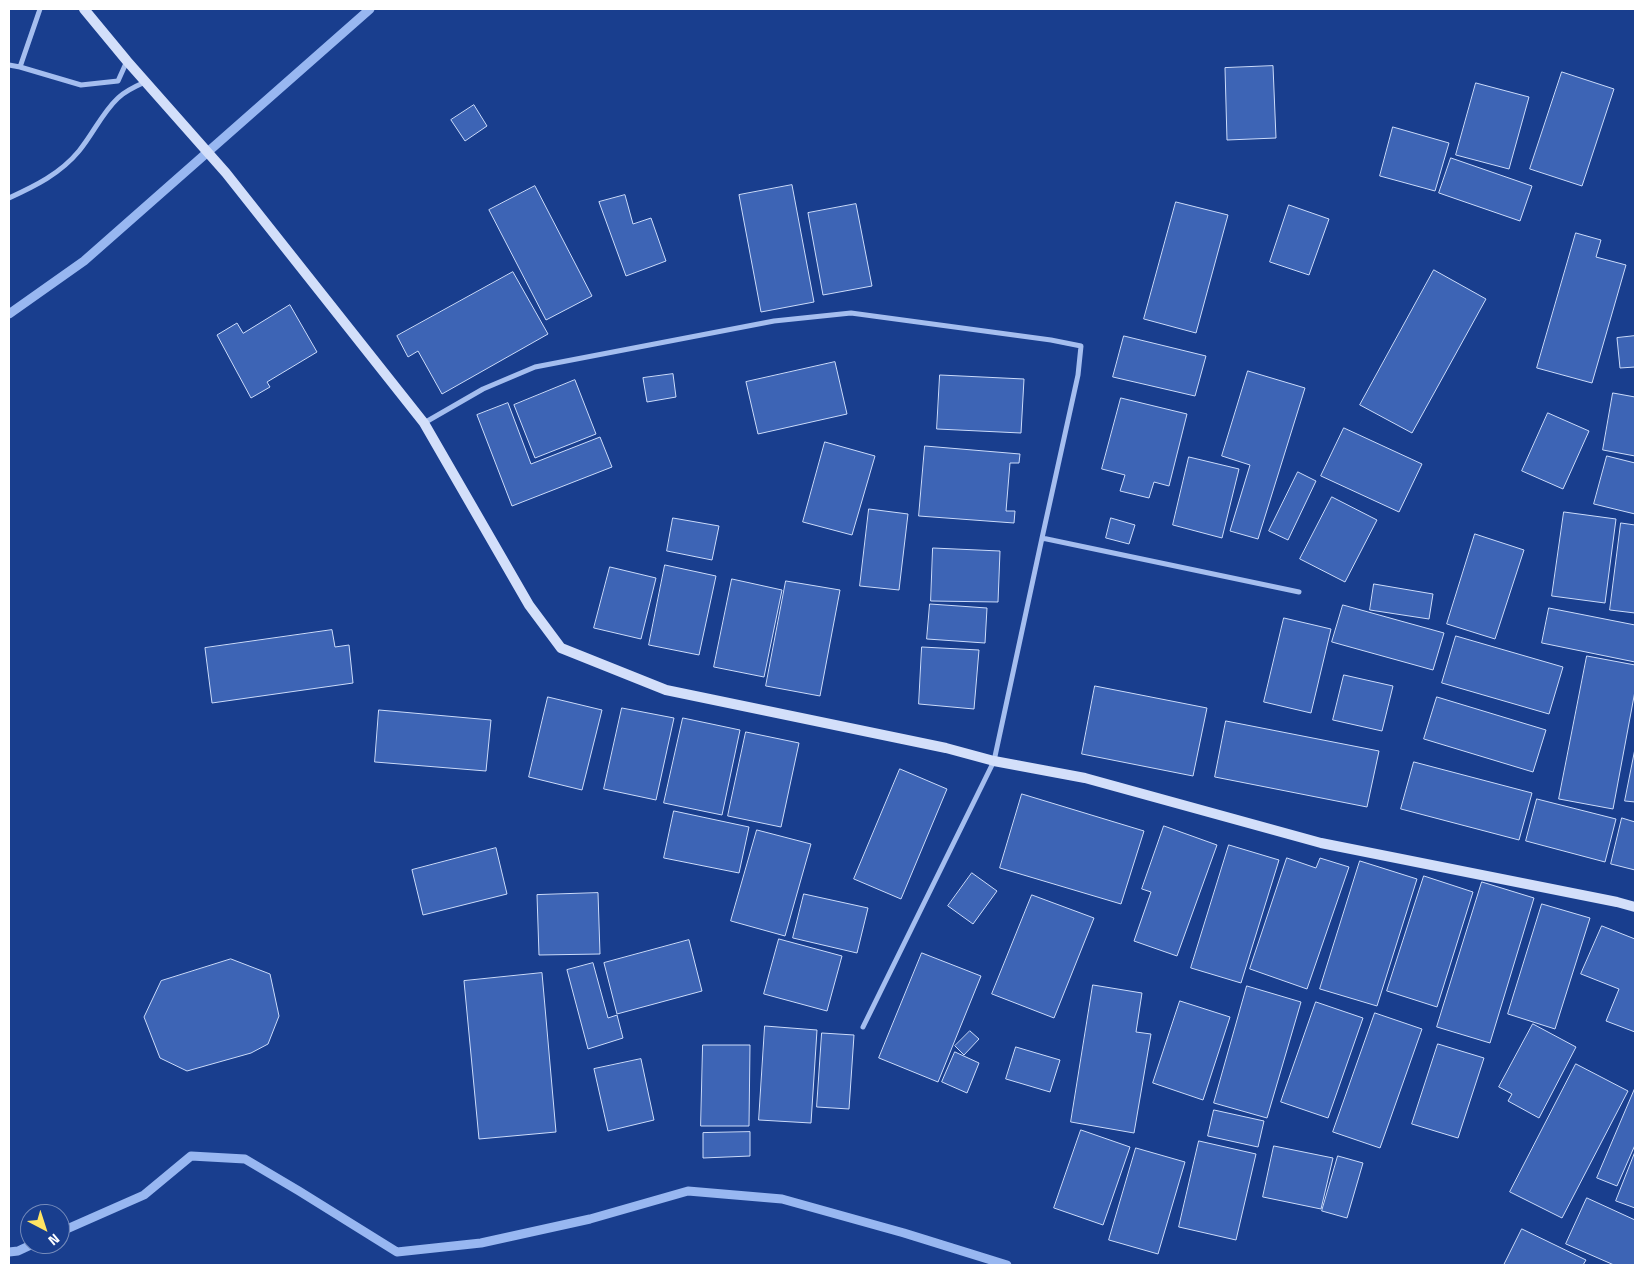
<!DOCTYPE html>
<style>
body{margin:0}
#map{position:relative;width:1644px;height:1274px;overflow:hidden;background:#193e8e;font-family:"Titillium Web",sans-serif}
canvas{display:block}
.frame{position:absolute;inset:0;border:10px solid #fff;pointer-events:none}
.north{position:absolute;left:20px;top:1204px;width:50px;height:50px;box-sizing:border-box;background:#193e8e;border:1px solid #758bbb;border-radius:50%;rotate:140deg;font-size:14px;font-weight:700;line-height:20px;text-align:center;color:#fff}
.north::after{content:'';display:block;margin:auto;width:18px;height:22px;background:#ffe463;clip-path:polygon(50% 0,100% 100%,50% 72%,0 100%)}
</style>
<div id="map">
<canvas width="1644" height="1274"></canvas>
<div class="frame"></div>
<div class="north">N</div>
</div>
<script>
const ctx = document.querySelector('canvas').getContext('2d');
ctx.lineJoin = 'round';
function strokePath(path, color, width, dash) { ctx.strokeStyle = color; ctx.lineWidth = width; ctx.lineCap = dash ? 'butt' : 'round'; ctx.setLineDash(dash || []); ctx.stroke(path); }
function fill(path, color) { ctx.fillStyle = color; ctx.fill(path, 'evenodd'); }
strokePath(new Path2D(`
 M9,314L84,261L370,9
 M60,1232L144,1195L191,1156L245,1159L299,1191L397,1252L481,1243L590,1219L688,1191L782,1199L904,1233L1007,1265
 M9,1252L18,1251L33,1244`), '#98b7f1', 9);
const building = new Path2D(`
 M1273,66L1276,138L1227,140L1225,68Z
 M1562,72L1614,89L1582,186L1530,169Z
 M1476,83L1529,97L1509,169L1456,155Z
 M474,105L487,126L465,141L451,120Z
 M1393,127L1449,143L1435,191L1380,176Z
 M1451,158L1532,186L1520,221L1439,193Z
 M792,185L814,302L761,312L739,195Z
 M535,186L592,296L546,320L489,210Z
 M625,195L633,224L651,218L666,261L626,276L599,202Z
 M1176,202L1228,215L1196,333L1144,319Z
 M856,204L872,286L823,295L808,213Z
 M1289,205L1329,219L1309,275L1270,262Z
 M1576,233L1601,240L1596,257L1626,265L1592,383L1537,368Z
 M1434,270L1486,299L1412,433L1360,405Z
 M513,272L548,334L442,394L418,351L408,357L397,336Z
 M290,305L317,352L267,382L270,387L251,398L217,335L237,323L243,333Z
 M1124,336L1206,356L1195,396L1113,377Z
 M1635,336V367L1620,368L1617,338Z
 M835,362L847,414L758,434L746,382Z
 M1248,371L1305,388L1258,539L1230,531L1250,465L1222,456Z
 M673,374L676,397L647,402L643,378Z
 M940,375L1024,379L1021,433L937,429Z
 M575,380L596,434L535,458L514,405Z
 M1613,393L1635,397V456L1603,450Z
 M1121,398L1187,414L1169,486L1154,482L1149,498L1120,491L1125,475L1102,469Z
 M508,403L531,464L600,437L612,467L512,506L477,415Z
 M1548,413L1589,431L1563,489L1522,471Z
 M1344,428L1422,464L1399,512L1321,476Z
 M825,442L875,456L852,535L803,522Z
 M925,446L1020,454L1019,463H1010L1006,511H1015L1014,523L919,516Z
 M1607,456L1635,463V514L1594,504Z
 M1189,457L1239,469L1222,538L1173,525Z
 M1298,472L1316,481L1288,540L1269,531Z
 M1332,497L1377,520L1345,582L1300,559Z
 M869,509L908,514L899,590L860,586Z
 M1564,512L1616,519L1605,603L1552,596Z
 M673,518L719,526L712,560L667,551Z
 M1111,518L1135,525L1129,544L1106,538Z
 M1621,523L1635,525V613L1610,610Z
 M1475,534L1524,550L1495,639L1447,624Z
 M933,548L1000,551L998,602L931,601Z
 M665,565L716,576L699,655L649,645Z
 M610,567L656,578L641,639L594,628Z
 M732,579L782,590L764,677L714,667Z
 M786,581L840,590L820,696L766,686Z
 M1374,584L1433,594L1429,619L1370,610Z
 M930,604L987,608L985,643L927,639Z
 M1343,605L1444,633L1433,670L1332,642Z
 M1549,608L1635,625V662L1542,643Z
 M1284,618L1331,629L1311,713L1264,702Z
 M332,630L335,647L349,645L353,683L212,703L205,648Z
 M1456,636L1563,667L1549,714L1442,683Z
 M922,647L979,650L974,709L919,704Z
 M1587,656L1635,665V691L1613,809L1559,799Z
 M1344,675L1393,686L1382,731L1333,720Z
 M1095,686L1207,708L1193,776L1082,754Z
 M548,697L602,710L582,790L529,777Z
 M1437,697L1546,730L1533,772L1424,739Z
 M622,708L674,718L656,800L604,789Z
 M379,710L491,720L486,771L375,762Z
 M683,718L740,730L722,815L664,803Z
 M1226,721L1379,751L1367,807L1215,777Z
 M746,732L799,743L781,827L728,816Z
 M1635,749V802L1625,801Z
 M1414,762L1532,793L1519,840L1401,809Z
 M900,769L947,789L901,899L854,879Z
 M1022,794L1144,831L1121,904L1000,868Z
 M1537,799L1616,819L1605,862L1526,841Z
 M674,811L749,827L739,873L664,858Z
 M1622,818L1635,822V870L1611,864Z
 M1164,826L1217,845L1177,956L1134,941L1151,892L1142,889Z
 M757,830L811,844L785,936L731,921Z
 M1229,845L1279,860L1241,983L1191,968Z
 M496,848L507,894L423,915L412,870Z
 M1287,858L1316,868L1320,858L1349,867L1307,989L1250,969Z
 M1360,861L1417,879L1377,1006L1320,989Z
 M972,873L997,891L973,924L948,906Z
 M1424,876L1473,892L1437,1007L1387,991Z
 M1482,882L1534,898L1490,1043L1437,1027Z
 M598,893L600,954L539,955L537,895Z
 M804,894L868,908L857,953L793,938Z
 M1032,895L1094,918L1054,1018L992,994Z
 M1542,904L1590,918L1555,1029L1508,1014Z
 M1602,926L1635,939V1032L1606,1021L1619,989L1581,974Z
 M779,939L842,956L827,1011L764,994Z
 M689,940L702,991L617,1014L604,963Z
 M922,953L981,976L938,1082L879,1058Z
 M231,959L270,974L279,1016L268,1044L251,1053L187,1071L160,1058L144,1017L161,981Z
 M593,963L608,1018L617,1015L623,1038L588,1049L567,970Z
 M542,973L556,1132L479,1139L464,981Z
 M1093,985L1142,993L1136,1032L1151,1034L1134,1133L1071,1122Z
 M1247,986L1301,1002L1267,1118L1214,1103Z
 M1180,1001L1230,1017L1203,1100L1153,1083Z
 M1316,1002L1363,1018L1328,1118L1281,1102Z
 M1375,1013L1422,1029L1380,1148L1333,1132Z
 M1533,1024L1576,1047L1539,1118L1508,1101L1512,1094L1499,1087Z
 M765,1026L817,1030L811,1123L759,1120Z
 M970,1031L979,1039L964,1055L955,1046Z
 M822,1033L854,1035L849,1109L817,1107Z
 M1438,1044L1484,1058L1458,1138L1412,1124Z
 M703,1045H750L749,1126H701Z
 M1016,1047L1060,1060L1050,1092L1006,1079Z
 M955,1052L979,1063L967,1093L942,1082Z
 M641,1059L654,1120L608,1131L594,1069Z
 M1576,1064L1628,1091L1562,1218L1510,1192Z
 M1635,1088V1145L1617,1186L1597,1178Z
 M1214,1110L1264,1121L1258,1147L1208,1136Z
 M1081,1130L1130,1147L1103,1225L1054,1208Z
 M750,1132V1156L703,1158V1133Z
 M1199,1141L1256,1154L1236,1240L1179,1227Z
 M1274,1146L1333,1158L1321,1209L1263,1197Z
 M1136,1148L1185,1162L1158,1254L1109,1240Z
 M1635,1152V1208L1616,1201Z
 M1338,1156L1363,1163L1347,1218L1322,1211Z
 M1587,1198L1635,1220V1265H1614L1566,1244Z
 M1522,1229L1586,1260L1583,1265H1504Z`);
fill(building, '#3d64b5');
strokePath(building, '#cbdbfa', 1);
strokePath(new Path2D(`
 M9,65L20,67L81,85L118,81L127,61
 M20,67L40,9
 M9,198C35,186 60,174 79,151C93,134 102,113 118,98C125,91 136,86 145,82
 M424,423L483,389L535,367L774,321L851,313L1051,340L1081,346L1078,375L1042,538L994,761L863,1027
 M1042,538L1299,592`), '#a5beef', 5);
strokePath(new Path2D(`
 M84,9L127,61L226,173L424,423L529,605L561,648L666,690L946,748L994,761L1085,778L1321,843L1617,902L1635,907`), '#d3dffa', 10);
</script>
